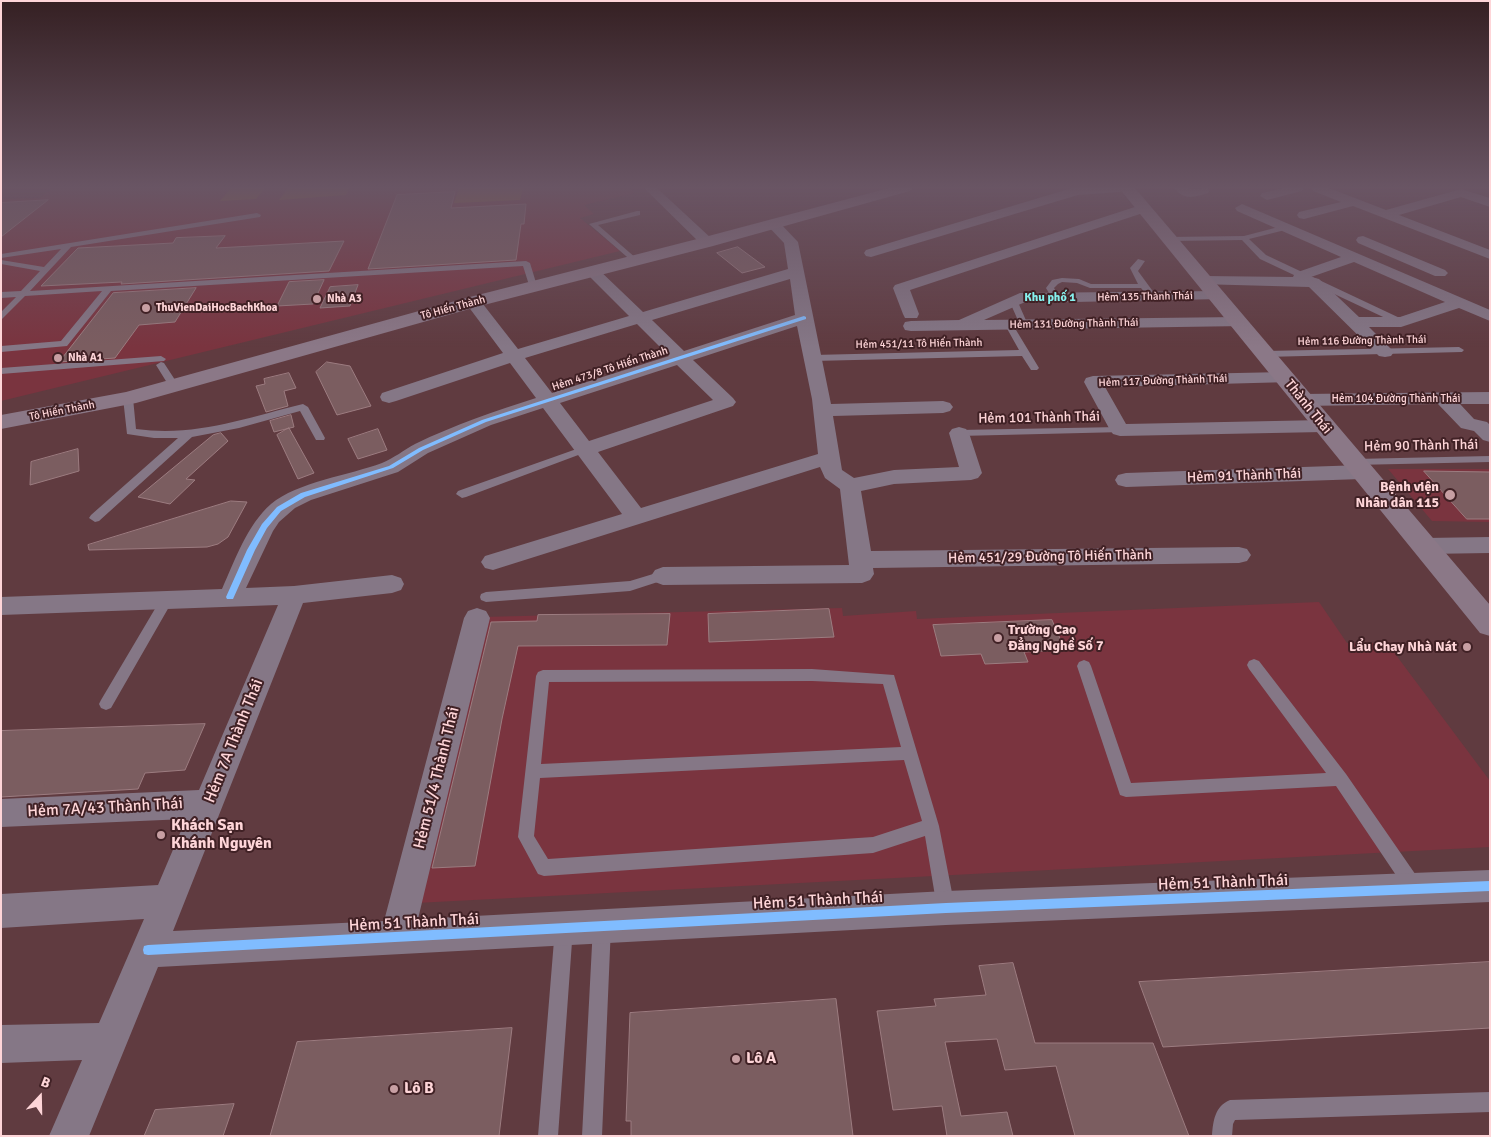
<!DOCTYPE html>
<meta charset="utf-8">
<style>
body{margin:0}
#map{position:relative;width:1491px;height:1137px;overflow:hidden;background:#603b40;font-family:Signika,sans-serif}
canvas{display:block}
.frame{position:absolute;inset:0;border:2px solid #fed5d8;pointer-events:none}
.north{position:absolute;left:15px;top:1072px;width:50px;height:50px;-webkit-text-stroke:4px #402125;paint-order:stroke;rotate:21deg;font-size:14px;font-weight:700;line-height:20px;text-align:center;color:#fed5d8}
.north::after{content:'';display:block;margin:auto;width:18px;height:22px;background:#fed5d8;clip-path:polygon(50% 0,100% 100%,50% 72%,0 100%)}
</style>
<div id="map">
<canvas width="1491" height="1137"></canvas>
<div class="frame"></div>
<div class="north">B</div>
</div>
<script>
const ctx = document.querySelector('canvas').getContext('2d');
ctx.lineJoin = 'round';
function fill(path, color) { ctx.fillStyle = color; ctx.fill(path, 'evenodd'); }
function strokePath(path, color, width, dash) { ctx.strokeStyle = color; ctx.lineWidth = width; ctx.lineCap = dash ? 'butt' : 'round'; ctx.setLineDash(dash || []); ctx.stroke(path); }
function label(font, color, halo, rows, align = 'center') {
  ctx.font = font + ' Signika,sans-serif'; ctx.lineWidth = 4; ctx.setLineDash([]); ctx.textBaseline = 'middle'; ctx.strokeStyle = halo; ctx.fillStyle = color; for (const [text, x, y, turn = 0] of rows) {
    ctx.save(); ctx.translate(x, y); ctx.rotate((+turn || 0) * Math.PI / 180); ctx.textAlign = isNaN(turn) ? turn : align; if (halo) ctx.strokeText(text, 0, 0); ctx.fillText(text, 0, 0); ctx.restore();
  }
}
fill(new Path2D(`
 M52,188H630L635,193L584,205L594,214L580,218L620,251L1,401V199L40,198Z
 M1388,469H1490V522L1432,521Z
 M1319,602L1347,643H1387L1490,781V847L416,903L482,617L842,608L843,616L916,611L917,619Z`), '#7a343f');
fill(new Path2D(`
 M231,188H265L256,199L220,201Z
 M288,188H349L346,195L279,200Z
 M459,188H523L520,200L454,203Z`), '#8c612c');
const building = new Path2D(`
 M455,192L451,208L526,204L524,224H521L516,260L368,269L397,195Z
 M48,200L1,237V203Z
 M225,236L216,248L344,241L329,271L121,284L122,282L41,286L78,248L173,243L176,238Z
 M738,247L765,267L742,273L717,253Z
 M324,280L313,304L277,306L289,282Z
 M358,285L350,306L320,308L330,287Z
 M196,288L175,322L139,325L115,358L59,362L113,293Z
 M327,362L350,366L371,406L337,415L316,372Z
 M289,373L296,388L284,391L288,406L266,412L256,386L265,384L264,379Z
 M291,415L294,427L274,432L270,421Z
 M289,428L314,473L298,479L277,435Z
 M378,429L387,450L358,459L348,439Z
 M221,433L228,441L186,479L195,480L170,504L138,497L213,435Z
 M78,449L79,471L30,485L31,462Z
 M1424,471L1490,472V519H1467Z
 M231,501L247,502L228,537L218,544L207,547L89,550L88,545Z
 M829,609L834,637L709,642L708,614Z
 M670,614L667,645L518,646L502,719L475,866L432,868L491,622L537,621L538,615Z
 M1052,620L1065,650L1024,652L1028,662L985,664L981,654L941,656L933,625Z
 M205,724L185,770L145,773L138,789L1,797V731Z
 M1490,962V1028L1163,1047L1139,982Z
 M1013,963L1035,1043H1153L1189,1136H1075L1056,1066L1005,1070L997,1039L945,1042L961,1116L1007,1112L1013,1136H947L942,1106L893,1110L877,1011L936,1006L934,999L986,995L979,966Z
 M836,999L853,1136H631V1121H626L630,1013Z
 M512,1028L499,1136H270L297,1042Z
 M234,1104L223,1136H144L155,1110Z`);
fill(building, '#7b5d60');
strokePath(building, '#9c7c80', 1);
fill(new Path2D(`
 M637,211H640V215L598,225L637,259L638,261L634,263L589,224Z
 M257,213L261,215L260,217L71,247L30,291L526,261L530,263L537,286L530,288L523,266L111,291L67,346L1,352V346L61,341L102,291L25,296L1,320V312L16,297L1,298V292L21,291L40,271L1,264V260L44,267L61,249L1,258V254Z
 M1286,225L1290,227L1289,229L1249,239L1266,255L1404,320V324H1398L1260,259L1242,240L1169,241L1165,239L1169,237L1244,236Z
 M1138,259L1145,261L1138,271L1157,297L1156,299H1150L1141,288H1090L1077,283L1062,282L1058,284L1054,288L1060,298L1056,301L1053,300L1046,288L1052,280L1062,278L1079,279L1091,284H1138L1130,268Z
 M1013,297L1017,300L1028,325L1027,327L1024,328L1020,325L1009,300Z
 M1009,322L1013,325L1039,368L1037,370H1031L1022,356L813,361L808,358L813,355L1019,350L1005,325Z
 M1459,347L1464,350L1462,352L1265,357L1260,354L1265,351Z
 M161,356L166,359L164,361L1,374V368Z
 M161,362L164,363L179,386L177,388H171L169,386L156,365Z
 M128,395L133,398L136,429C197,437 245,418 303,404L308,407L325,438L324,440H316L300,411L239,428L192,437L99,521L95,522L89,518L91,515L178,438H154L127,434L123,398Z
 M1120,427L1125,430L1124,432L959,436L954,433L959,430Z
 M585,446L589,447L590,449L589,451L466,497L462,498L456,494L458,491Z
 M1490,456V462L1354,465L1349,462L1354,459Z
 M663,571L667,573L669,576L667,579L630,591L486,602L481,600L480,597L481,594L486,592L630,581Z
 M167,595L172,597L173,600L111,708L106,710L101,708L99,704L101,700L162,597Z
 M1254,659L1259,661L1346,774L1420,881L1423,887L1420,893L1414,896L1408,893L1336,786L1126,797L1120,795L1077,666L1079,662L1084,660L1089,662L1091,666L1131,783L1326,773L1249,669L1247,665L1249,661Z
 M812,669L894,675L939,826L955,908L952,914L946,917L940,914L937,908L925,836L873,853L544,876L538,874L518,837L536,676L538,672L543,670ZM812,681L883,684L901,747L541,764L549,682ZM904,760L922,821L873,837L548,859L534,836L540,778Z
 M602,917L608,920L611,926L602,1136H582L593,926L596,920Z
 M564,919L570,922L573,928L558,1136H538L555,928L558,922Z
 M1490,1092V1112L1235,1120L1233,1124L1232,1136H1212C1213,1121 1215,1106 1230,1100Z`), '#857786');
fill(new Path2D(`
 M644,188H657L712,239L714,242L712,245H702Z
 M1072,188H1127L1120,192L1078,195L871,257L866,256L864,253L866,250Z
 M1174,188H1188L1190,189L1208,188L1210,190L1208,193C1194,197 1185,201 1174,188Z
 M1283,188H1304L1302,191L1267,200L1260,196L1262,193Z
 M1312,188H1329L1386,210L1461,189L1490,198V207L1461,197L1399,215L1490,250V259L1353,206L1304,219L1299,218L1297,215L1299,212L1341,202L1313,191Z
 M1144,204L1151,208L1149,211L910,290L919,314L917,318H905L903,314L893,288L895,285Z
 M1242,204L1490,310V321L1459,308L1401,327H1369L1394,352L1391,356L1385,357L1379,356L1309,287L1198,284L1196,281L1198,278L1204,276L1293,277L1295,273L1341,257L1237,211L1235,208ZM1354,262L1445,302L1400,317H1359L1319,279L1311,277Z
 M773,220L778,221L798,242L831,404L943,401L950,403L953,407L950,411L943,413L833,416L842,470L854,478L894,470L959,467L949,433L952,429L959,427L966,429L969,433L982,473L978,478L971,480L894,484L861,491L871,551L1239,547L1247,549L1251,555L1247,561L1239,563L873,568L874,574L870,580L862,583L663,585L655,582L651,576L655,570L663,567L849,565L840,489L825,478L820,467L493,570L485,568L481,562L485,556L622,514L543,408L491,425L428,453L398,472L311,500L295,508L279,522L273,531L246,588L294,586L392,575L401,578L404,584L401,590L392,593L303,603L173,931L384,921L464,618L468,611L477,608L486,611L490,618L418,919L946,891L1490,870V902L946,925L158,967L89,1136H49L82,1060L1,1063V1025L99,1023L144,919L1,928V894L158,885L186,819L1,827V799L199,790L278,605L1,615V597L222,589C235,560 247,525 271,504C297,482 350,475 382,463C394,458 404,450 415,444C454,425 495,411 536,398L510,363L396,401L389,403L382,401L380,397L382,393L503,353L465,302L467,299H479L518,349L629,316L584,271L587,268H597L643,312L788,269L784,243L766,224ZM790,279L795,315L684,351L652,320ZM637,324L669,356L552,393L525,358ZM797,326L812,399L818,454L641,508L598,452L733,406L736,402L733,398L693,360ZM677,365L713,400L589,441L560,403Z
 M1363,236L1445,270L1448,273L1445,276H1435L1358,243L1356,240L1358,237Z
 M1217,291L1223,293L1225,296L1223,299L1023,303L984,320L1238,317L1244,318L1246,322L1244,326L911,331L905,330L903,326L905,322L911,321L959,320L1020,293Z
 M1285,372L1291,374L1294,378L1291,382L1105,387L1126,424L1323,420L1330,422L1333,426L1330,430L1323,432L1120,436L1113,434L1110,430L1084,382L1086,378L1093,376Z
 M1490,392V404H1460L1474,419L1487,422L1490,425V442L1483,440L1474,431L1461,428L1438,404L1302,406L1295,404L1292,400L1295,396L1302,394Z
 M1362,465L1369,467L1373,472L1369,477L1362,479L1126,487L1118,485L1115,480L1118,475L1126,473Z
 M1490,537V553L1425,554L1417,552L1413,546L1417,540L1425,538Z`), '#857786');
fill(new Path2D(`
 M889,188H913L910,191L713,246L480,306L136,403L1,429V415L126,392L466,298L701,238Z
 M1119,188H1135L1490,605V636L1480,633Z`), '#8b7887');
fill(new Path2D(`
 M804,316L806,317V319L486,422L423,450L393,468L305,497L281,511L267,528L255,550L233,599H227L226,597L247,550L262,524L277,507L301,493L389,466L419,448L482,420Z
 M1490,881V891L946,913L148,955L144,954L143,950L144,946L148,945L946,903Z`), '#80bcff');
const sky = ctx.createLinearGradient(0, 0, 0, 347);
sky.addColorStop(0, '#352023');
sky.addColorStop(0.54, '#695564');
sky.addColorStop(1, '#69556400');
ctx.fillStyle = sky;
ctx.fillRect(0, 0, 1491, 347);
for (const [x, y, r, color] of [
 [317,299,5,"#c79fa3"],
 [146,308,5,"#c79fa3"],
 [58,358,5,"#c79fa3"],
 [1450,495,6,"#c79fa3"],
 [998,638,5,"#c79fa3"],
 [1467,647,5,"#c79fa3"],
 [161,835,5,"#c79fa3"],
 [736,1059,5,"#c79fa3"],
 [394,1089,5,"#c79fa3"]
]) { const dot = new Path2D(); dot.arc(x, y, r, 0, 2 * Math.PI); ctx.fillStyle = color; ctx.fill(dot); strokePath(dot, '#402125', 2); }
label('11px', '#fed5d8', '#402125', [
 ["Hẻm 135 Thành Thái",1145,297,-1],
 ["Tô Hiến Thành",453,308,-15],
 ["Hẻm 131 Đường Thành Thái",1074,324,-1],
 ["Hẻm 116 Đường Thành Thái",1362,341,-1],
 ["Hẻm 451/11 Tô Hiến Thành",919,344,-1],
 ["Hẻm 473/8 Tô Hiến Thành",610,369,-18],
 ["Hẻm 117 Đường Thành Thái",1163,381,-2],
 ["Hẻm 104 Đường Thành Thái",1396,399],
 ["Tô Hiến Thành",62,411,-11]
]);
label('bold 11px', '#fed5d8', '#402125', [
 ["Nhà A3",327,299],
 ["ThuVienDaiHocBachKhoa",156,308],
 ["Nhà A1",68,358]
], 'left');
label('bold 12px', '#86f2ef', '#402125', [
 ["Khu phố 1",1050,298]
]);
label('14px', '#fed5d8', '#402125', [
 ["Thành Thái",1308,407,51],
 ["Hẻm 101 Thành Thái",1039,418,-1],
 ["Hẻm 90 Thành Thái",1421,446,-1],
 ["Hẻm 91 Thành Thái",1244,476,-2],
 ["Hẻm 451/29 Đường Tô Hiến Thành",1050,557,-1]
]);
label('bold 14px', '#fed5d8', '#402125', [
 ["Bệnh viện",1439,487],
 ["Nhân dân 115",1439,503],
 ["Trường Cao",1008,630,"left"],
 ["Đẳng Nghề Số 7",1008,646,"left"],
 ["Lẩu Chay Nhà Nát",1457,647]
], 'right');
label('16px', '#fed5d8', '#402125', [
 ["Hẻm 7A Thành Thái",234,741,-68],
 ["Hẻm 51/4 Thành Thái",437,778,-76],
 ["Hẻm 7A/43 Thành Thái",105,808,-3],
 ["Hẻm 51 Thành Thái",1223,883,-2],
 ["Hẻm 51 Thành Thái",818,901,-3],
 ["Hẻm 51 Thành Thái",414,923,-3]
]);
label('bold 16px', '#fed5d8', '#402125', [
 ["Khách Sạn",171,826],
 ["Khánh Nguyên",171,844],
 ["Lô A",746,1059],
 ["Lô B",404,1089]
], 'left');
</script>
